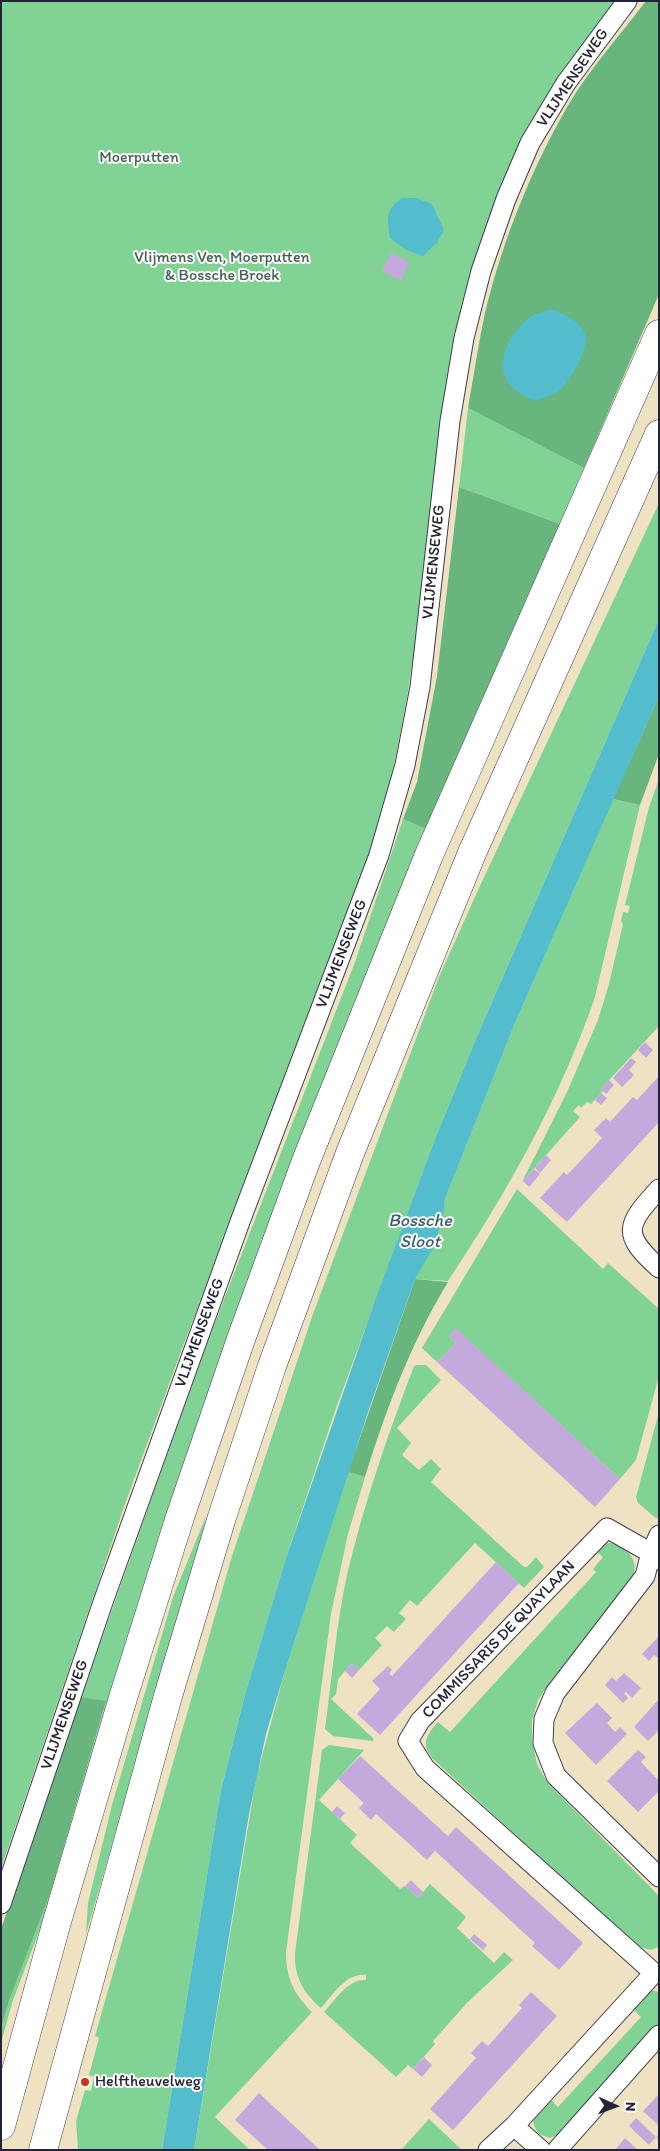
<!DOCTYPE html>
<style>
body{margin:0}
#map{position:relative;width:660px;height:2151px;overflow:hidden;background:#eee2c3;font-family:Itim,sans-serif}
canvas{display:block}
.frame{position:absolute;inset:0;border:2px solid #22223b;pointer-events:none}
.north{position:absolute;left:590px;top:2081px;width:50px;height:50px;-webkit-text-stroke:4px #fdfcf7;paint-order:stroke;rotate:92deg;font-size:14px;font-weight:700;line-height:20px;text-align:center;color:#22223b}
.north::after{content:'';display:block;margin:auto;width:18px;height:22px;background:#22223b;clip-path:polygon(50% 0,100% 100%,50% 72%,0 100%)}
</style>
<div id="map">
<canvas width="660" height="2151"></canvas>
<div class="frame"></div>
<div class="north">N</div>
</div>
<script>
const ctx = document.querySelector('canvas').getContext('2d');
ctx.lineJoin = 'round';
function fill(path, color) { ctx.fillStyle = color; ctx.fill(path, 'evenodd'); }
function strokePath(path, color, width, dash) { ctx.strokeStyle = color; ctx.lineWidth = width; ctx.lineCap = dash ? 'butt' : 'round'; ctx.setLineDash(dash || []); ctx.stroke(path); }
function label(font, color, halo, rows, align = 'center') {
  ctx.font = font + ' Itim,sans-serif'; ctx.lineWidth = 4; ctx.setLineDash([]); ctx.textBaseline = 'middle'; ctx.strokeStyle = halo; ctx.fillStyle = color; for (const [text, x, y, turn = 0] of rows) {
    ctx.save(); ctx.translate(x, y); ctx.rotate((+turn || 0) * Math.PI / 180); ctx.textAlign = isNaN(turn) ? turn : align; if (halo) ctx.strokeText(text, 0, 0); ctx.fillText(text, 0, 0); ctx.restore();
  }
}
fill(new Path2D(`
 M1,1H619L495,211L430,541L407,698L378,848L183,1346L125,1504L1,1869Z
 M468,408L584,468L560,524L459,487Z
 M659,503V619L478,1034L435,1139L335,1411L285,1561L246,1691L221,1790L162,2150H78L76,2121L85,2090L91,2091L94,2077L89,2075L99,2038L95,2036L232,1556L313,1314L439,977L479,888Z
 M659,779V1026L601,1089L603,1091L591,1104L587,1102L581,1108L579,1105L573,1111L580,1117L522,1182L567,1092L598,1020L609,984L623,924L621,921L623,912L628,913L630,906L625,905L649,807Z
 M613,799L640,805L595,997C560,1099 507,1192 448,1281L415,1279L438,1235L445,1199L515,1023Z
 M403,819L428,830L51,1900L12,2003L1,2043V2028L9,2001L50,1894L106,1702L81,1697L202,1356L355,962Z
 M517,1189L603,1269L608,1263L659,1309V1376L636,1460L620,1479L456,1329L449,1336L456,1343L437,1362L422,1348Z
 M417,1365H426L441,1380L397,1428L411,1443L402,1455L419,1470L431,1459L441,1469L431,1482L524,1567H527L536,1557L544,1567L524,1588L475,1543L417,1606L410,1600L399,1613L406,1619L394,1632L387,1626L375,1638L382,1645L359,1670L352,1663L338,1679L336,1694L331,1699L374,1739L373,1741L333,1736L325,1729C332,1678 336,1625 347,1575C364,1503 388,1434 414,1366Z
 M659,1412V1511L657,1519L638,1503L636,1497Z
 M348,1472L365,1477L348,1534L331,1614L286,1952C286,1978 294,1994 312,2012L215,2117L250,2150H194L256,1779L284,1674Z
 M206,1516L202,1535L86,1934L88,1903L112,1805L173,1597Z
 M609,1543C625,1544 638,1558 634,1574L548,1685L538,1700L532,1720V1741L537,1764L547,1782L659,1896V1947L650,1950L636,1946L433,1759C420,1744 427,1734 438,1722L450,1732L596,1572L593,1569L603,1557L595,1550L603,1544Z
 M329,1745L364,1750L319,1800L357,1835L350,1843L400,1889L405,1886L418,1898L430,1884L466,1917L457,1928L494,1963L504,1952L513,1960L467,2003L433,2041L435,2044L413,2069L408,2065L396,2077L324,2012C336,1999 348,1979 366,1980V1975C346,1973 334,1994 321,2008C303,1993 294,1976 295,1953L322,1750Z
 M651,1990L659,1992V2028L562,2133L550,2138L539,2134C527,2118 536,2109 547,2096L558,2107L641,2017L630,2006L647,1991Z
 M429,2119L462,2150H401Z`), '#81d395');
fill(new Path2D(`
 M646,1H659V294L584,468L468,408L470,396C475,368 479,340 485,313C503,239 532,167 570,102C592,66 621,34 646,1Z
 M459,487L560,524L428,830L403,819L417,782L437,676Z
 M659,696V754L640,805L613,799Z
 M415,1279L448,1282C411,1343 386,1409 365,1477L348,1472Z
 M81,1697L106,1701L50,1894L9,2001L1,2028V1929Z`), '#68b57e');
fill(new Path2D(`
 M402,198H416L432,204L444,230L437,243L423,256L406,250L390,238C387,219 385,210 402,198Z
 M552,309C565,315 579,320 585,334C591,348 568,384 557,392C552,396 542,398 536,401C530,398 521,395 515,390C490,368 508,334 530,317C536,313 545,311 552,309Z
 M659,619V696L515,1023L445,1199L443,1216L435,1245L415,1279L367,1415L284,1674L266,1734L249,1814L194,2150H162L221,1790L246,1691L285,1561L376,1298L435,1139L478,1034Z`), '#53bdce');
fill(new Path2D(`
 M391,253L410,262L401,281L382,271Z
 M645,1042L653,1050L646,1058L638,1050Z
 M631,1058L636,1062L629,1070L634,1075L622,1087L613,1078Z
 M659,1076V1122L567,1222L540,1198L564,1172L567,1175L602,1138L594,1130L606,1118L610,1122L633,1097L637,1100Z
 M609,1080L614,1085L606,1094L601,1089Z
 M601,1093L607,1098L601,1105L595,1100Z
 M546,1155L551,1160L540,1173L535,1168Z
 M534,1169L540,1174L529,1187L523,1181Z
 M456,1328L620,1479L595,1507L437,1362L456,1343L449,1336Z
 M496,1562L519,1583L380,1735L357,1714L380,1689L372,1681L388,1666L392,1670L389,1674L392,1676Z
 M659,1636V1659L654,1655L649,1661L642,1654Z
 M352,1663L359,1670L352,1678L345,1671Z
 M624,1673L641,1688L632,1698L626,1692L624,1693L628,1698L623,1703L605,1685L612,1677L616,1681Z
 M659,1699V1730L648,1741L634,1727Z
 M597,1703L612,1718L607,1723L615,1732L620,1727L627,1734L596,1765L565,1733Z
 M638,1750L646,1757L641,1762L657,1779L659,1778V1791L638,1812L607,1781Z
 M360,1756L448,1836L456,1827L583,1943L559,1970L532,1946L535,1943L435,1851L427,1860L376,1814L371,1820L359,1808L364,1803L338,1779Z
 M337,1806L345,1813L340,1819L332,1812Z
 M411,1880L423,1892L418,1898L405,1886Z
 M474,1934L487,1945L483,1950L470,1939Z
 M531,1992L557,2016L453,2130L430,2109L476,2058L471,2053L482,2041L488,2046L522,2008L519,2005Z
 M424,2057L432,2065L422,2077L413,2069Z
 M259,2093L320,2150H268L235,2120Z
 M659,2094V2126L643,2111Z
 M636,2118L656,2137L659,2134V2140L656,2137L649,2145L629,2126Z
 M625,2138L638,2150H615Z`), '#c4a9dd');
const street = new Path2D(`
 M659,1189C626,1225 621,1234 659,1268
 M659,1535L651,1553L645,1576L555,1693L544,1719L543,1743L556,1776L659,1877
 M1,1904L103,1602L241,1219L379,855L405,765L420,687L450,421L464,338L481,271L506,199L530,143L566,83L627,1
 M514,2126L541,2150
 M488,2150L514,2126L654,1973L425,1768L408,1741L420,1721L607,1528L651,1553L659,1560
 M557,2150L659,2035`);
const primary = new Path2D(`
 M1,2126L56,1925L123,1698L180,1517L241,1339L306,1161L429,855L659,334
 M43,2150L168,1696L222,1517L272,1366L350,1153L472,853L638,481`);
const highway = new Path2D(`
 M638,481L659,434`);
strokePath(street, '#413f4f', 21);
strokePath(primary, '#413f4f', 29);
strokePath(highway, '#413f4f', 29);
strokePath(street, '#fff', 19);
strokePath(primary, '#fff', 28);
strokePath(highway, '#fff', 28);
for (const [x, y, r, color] of [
 [85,2082,5,"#c8321e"]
]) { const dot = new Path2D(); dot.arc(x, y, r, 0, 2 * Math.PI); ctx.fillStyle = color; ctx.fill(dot); strokePath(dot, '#fdfcf7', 2); }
label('16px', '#22223b', '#fdfcf7', [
 ["VLIJMENSEWEG",573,78,-56],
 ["VLIJMENSEWEG",434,562,-84],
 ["VLIJMENSEWEG",342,954,-69],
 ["VLIJMENSEWEG",200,1333,-70],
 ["COMMISSARIS DE QUAYLAAN",499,1640,-46],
 ["VLIJMENSEWEG",65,1715,-71]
]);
label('16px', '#43605a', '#fdfcf7', [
 ["Moerputten",139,158],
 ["Vlijmens Ven, Moerputten",222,258],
 ["& Bossche Broek",222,276]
]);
label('16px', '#22223b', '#fdfcf7', [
 ["Helftheuvelweg",95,2082]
], 'left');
label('italic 18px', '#366076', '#fdfcf7', [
 ["Bossche",420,1221],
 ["Sloot",420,1242]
]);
</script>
